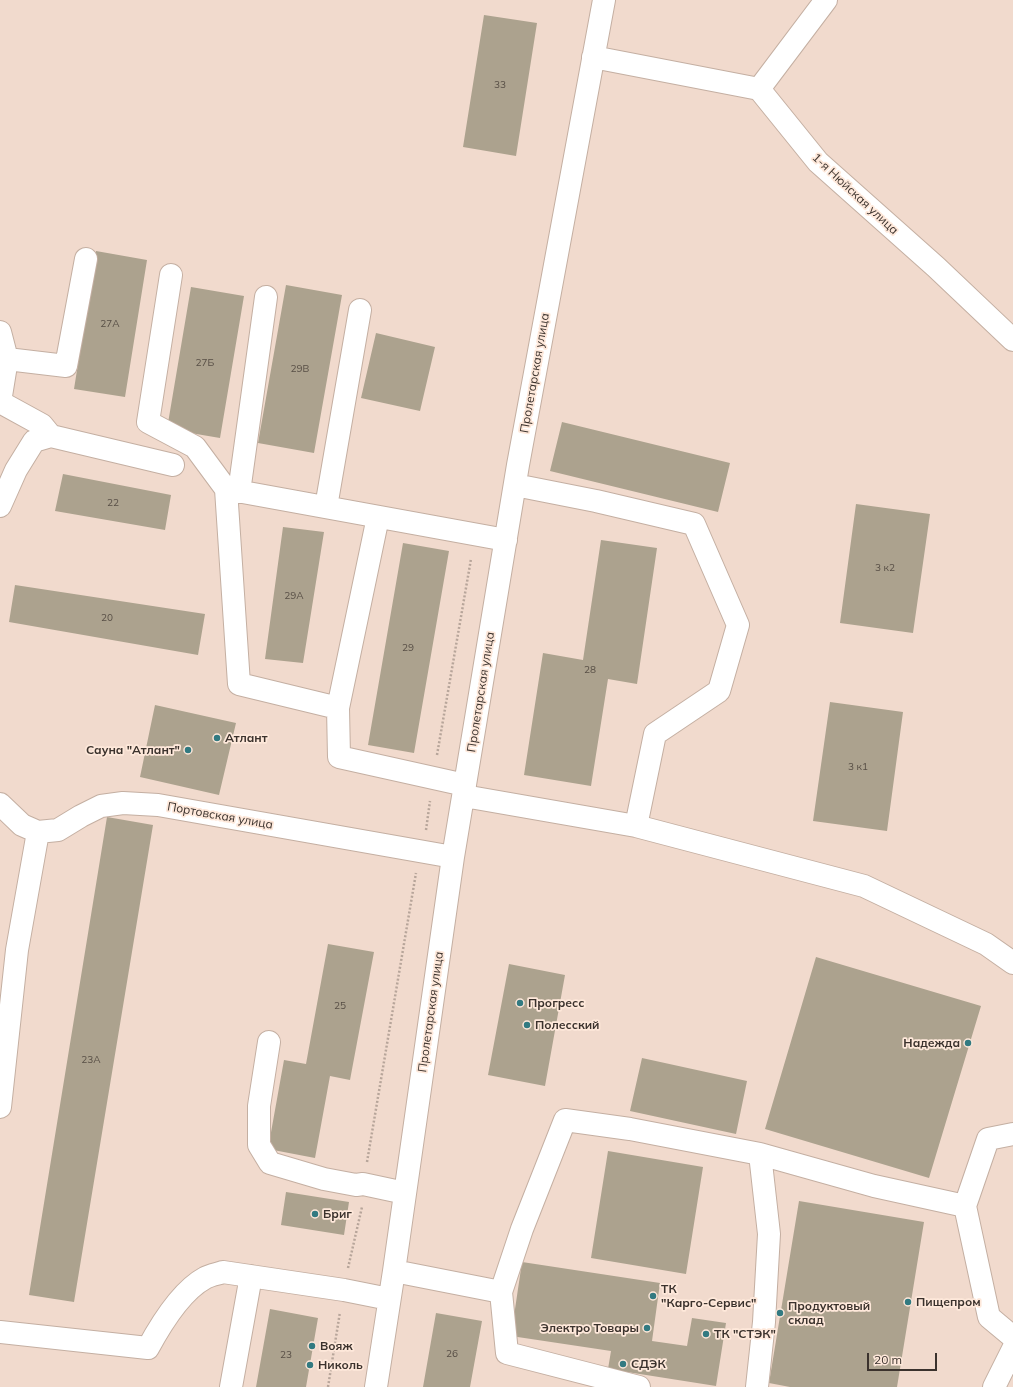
<!DOCTYPE html>
<meta charset="utf-8">
<style>
body{margin:0}
#map{position:relative;width:1013px;height:1387px;overflow:hidden;background:#f1dacd;font-family:Mulish,sans-serif}
canvas{display:block}
.scale{position:absolute;left:867px;top:1353px;width:70px;height:18px;box-sizing:border-box;border:2px solid #3b322d;border-top:0;padding-left:5px;font-size:12px;line-height:14px;white-space:nowrap;color:#3b322d;-webkit-text-stroke:3px #fee8da;paint-order:stroke}
</style>
<div id="map">
<canvas width="1013" height="1387"></canvas>
<div class="scale">20 m</div>
</div>
<script>
const ctx = document.querySelector('canvas').getContext('2d');
ctx.lineJoin = 'round';
function fill(path, color) { ctx.fillStyle = color; ctx.fill(path, 'evenodd'); }
function strokePath(path, color, width, dash) { ctx.strokeStyle = color; ctx.lineWidth = width; ctx.lineCap = dash ? 'butt' : 'round'; ctx.setLineDash(dash || []); ctx.stroke(path); }
function label(font, color, halo, rows, align = 'center') {
  ctx.font = font + ' Mulish,sans-serif'; ctx.lineWidth = 3.5; ctx.setLineDash([]); ctx.textBaseline = 'middle'; ctx.strokeStyle = halo; ctx.fillStyle = color; for (const [text, x, y, turn = 0] of rows) {
    ctx.save(); ctx.translate(x, y); ctx.rotate((+turn || 0) * Math.PI / 180); ctx.textAlign = isNaN(turn) ? turn : align; if (halo) ctx.strokeText(text, 0, 0); ctx.fillText(text, 0, 0); ctx.restore();
  }
}
fill(new Path2D(`
 M484,15L537,23L516,156L463,147Z
 M96,251L147,260L125,397L74,389Z
 M286,285L342,295L314,453L258,443Z
 M191,287L244,296L220,438L167,429Z
 M376,333L435,347L420,411L361,398Z
 M562,422L730,463L718,512L550,471Z
 M63,474L171,495L165,530L55,511Z
 M856,504L930,514L913,633L840,623Z
 M283,527L324,532L303,663L265,659Z
 M601,540L657,548L637,684L608,679L591,786L524,775L543,653L583,660Z
 M403,543L449,551L414,753L368,745Z
 M15,585L205,614L198,655L9,622Z
 M830,702L903,712L887,831L813,821Z
 M155,705L236,723L219,795L140,777Z
 M107,817L153,825L74,1302L29,1295Z
 M328,944L374,952L350,1080L330,1076L315,1158L268,1149L284,1060L306,1064Z
 M816,957L981,1006L929,1178L765,1129Z
 M509,964L565,975L545,1086L488,1075Z
 M642,1058L747,1081L736,1134L630,1111Z
 M608,1151L703,1167L686,1274L591,1258Z
 M286,1192L349,1202L344,1235L281,1225Z
 M799,1201L924,1222L897,1387H790L769,1383Z
 M522,1262L660,1283L652,1341L687,1346L692,1318L726,1323L716,1386L608,1369L611,1351L511,1336Z
 M270,1309L318,1318L306,1387H256Z
 M436,1313L482,1321L470,1387H423Z`), '#aca28e');
const minor = new Path2D(`
 M593,57L759,89L818,162L936,267L1013,340
 M759,89L826,0
 M171,275L148,422L195,447L226,489
 M0,332L7,359L0,402
 M7,359L66,366L86,259
 M0,402L42,425L51,436L173,465
 M515,485L596,501L694,524L738,625L719,691L655,734L636,826
 M239,492L266,297
 M0,506L16,470L34,441L51,436
 M326,507L360,310
 M338,708L378,517
 M465,785L339,757L338,708L239,684L226,489L506,540
 M464,796L636,826L864,886L986,944L1013,963
 M0,804L22,825L38,832L58,830L81,816L101,806L123,803L158,805L453,857
 M269,1042L259,1106V1145L270,1163L324,1179L356,1185L363,1184L405,1193
 M0,1107L17,950L38,832
 M760,1154L874,1186L965,1206L989,1317L1013,1337
 M965,1206L988,1139L1013,1134
 M394,1271L501,1292
 M0,1332L148,1348C161,1324 181,1291 205,1278C210,1275 217,1274 223,1272L344,1290L389,1299
 M231,1387L251,1276
 M376,1387L394,1271L453,857L518,465L604,0
 M639,1387L507,1353L501,1292L522,1229L565,1120L630,1129L760,1154L769,1234L764,1322L757,1387`);
const major = new Path2D(`
 M994,1387L1013,1349`);
strokePath(minor, '#c4afa2', 24);
strokePath(major, '#c4afa2', 24);
strokePath(new Path2D(`
 M437,755L471,559
 M426,830L430,801
 M367,1162L416,873
 M348,1268L362,1207
 M328,1387L340,1312`), '#b7a59a', 2.5, [2, 2]);
strokePath(minor, '#fff', 22);
strokePath(major, '#fff', 22);
for (const [x, y, r, color] of [
 [217,738,4,"#327a81"],
 [188,750,4,"#327a81"],
 [520,1003,4,"#327a81"],
 [527,1025,4,"#327a81"],
 [968,1043,4,"#327a81"],
 [315,1214,4,"#327a81"],
 [653,1296,4,"#327a81"],
 [908,1302,4,"#327a81"],
 [780,1313,4,"#327a81"],
 [647,1328,4,"#327a81"],
 [706,1334,4,"#327a81"],
 [312,1346,4,"#327a81"],
 [623,1364,4,"#327a81"],
 [310,1365,4,"#327a81"]
]) { const dot = new Path2D(); dot.arc(x, y, r, 0, 2 * Math.PI); ctx.fillStyle = color; ctx.fill(dot); strokePath(dot, '#fee8da', 1.5); }
label('10px', '#574e45', null, [
 ["33",500,85],
 ["27А",110,324],
 ["27Б",205,363],
 ["29В",300,369],
 ["22",113,503],
 ["3 к2",885,568],
 ["29А",294,596],
 ["20",107,618],
 ["29",408,648],
 ["28",590,670],
 ["3 к1",858,767],
 ["25",340,1006],
 ["23А",91,1060],
 ["26",452,1354],
 ["23",286,1355]
]);
label('12px', '#3b322d', '#fee8da', [
 ["1-я Нюйская улица",855,194,43],
 ["Пролетарская улица",535,373,-80],
 ["Пролетарская улица",481,692,-81],
 ["Портовская улица",220,816,10],
 ["Пролетарская улица",431,1012,-82]
]);
label('bold 12px', '#3b322d', '#fee8da', [
 ["Атлант",225,738],
 ["Сауна \"Атлант\"",180,750,"right"],
 ["Прогресс",528,1003],
 ["Полесский",535,1025],
 ["Надежда",960,1043,"right"],
 ["Бриг",323,1214],
 ["ТК",661,1289],
 ["\"Карго-Сервис\"",661,1303],
 ["Пищепром",916,1302],
 ["Продуктовый",788,1306],
 ["склад",788,1320],
 ["Электро Товары",639,1328,"right"],
 ["ТК \"СТЭК\"",714,1334],
 ["Вояж",320,1346],
 ["СДЭК",631,1364],
 ["Николь",318,1365]
], 'left');
</script>
